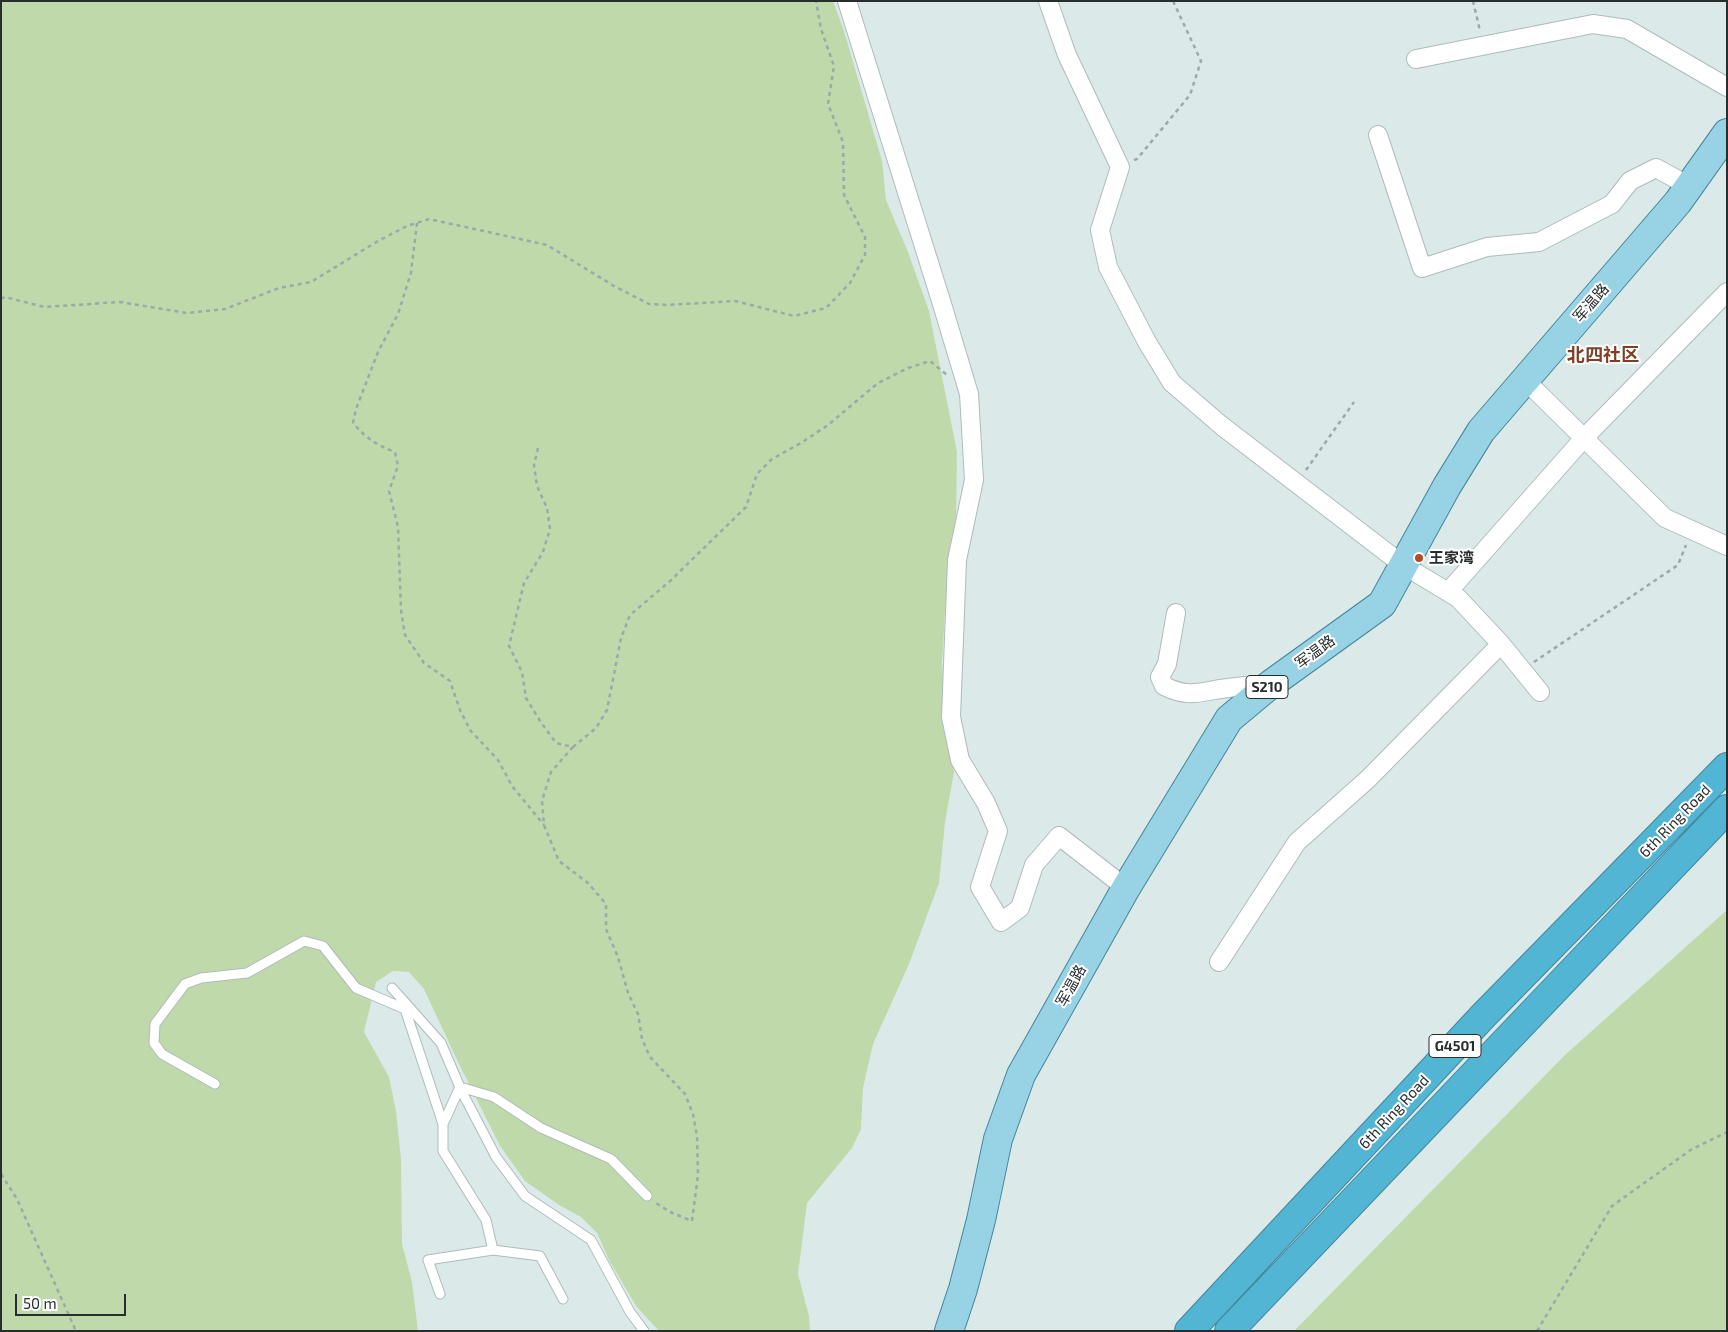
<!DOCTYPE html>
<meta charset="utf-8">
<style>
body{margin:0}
#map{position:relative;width:1728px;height:1332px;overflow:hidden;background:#dbeae9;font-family:"Exo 2",sans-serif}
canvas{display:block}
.frame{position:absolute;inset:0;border:2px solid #282d2d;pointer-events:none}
.scale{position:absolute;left:15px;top:1294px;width:111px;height:22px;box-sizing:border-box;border:2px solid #282d2d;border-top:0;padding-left:6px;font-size:15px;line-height:18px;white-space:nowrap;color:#282d2d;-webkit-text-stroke:4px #fff;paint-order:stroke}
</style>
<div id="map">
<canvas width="1728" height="1332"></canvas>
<div class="frame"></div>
<div class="scale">50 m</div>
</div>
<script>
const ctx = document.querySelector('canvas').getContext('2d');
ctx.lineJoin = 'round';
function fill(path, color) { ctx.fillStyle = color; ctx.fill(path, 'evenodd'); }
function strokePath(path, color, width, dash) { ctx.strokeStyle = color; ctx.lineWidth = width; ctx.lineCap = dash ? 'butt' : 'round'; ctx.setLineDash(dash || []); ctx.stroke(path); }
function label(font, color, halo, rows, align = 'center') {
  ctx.font = font + ' "Exo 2","Noto Sans SC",sans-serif'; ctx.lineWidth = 4; ctx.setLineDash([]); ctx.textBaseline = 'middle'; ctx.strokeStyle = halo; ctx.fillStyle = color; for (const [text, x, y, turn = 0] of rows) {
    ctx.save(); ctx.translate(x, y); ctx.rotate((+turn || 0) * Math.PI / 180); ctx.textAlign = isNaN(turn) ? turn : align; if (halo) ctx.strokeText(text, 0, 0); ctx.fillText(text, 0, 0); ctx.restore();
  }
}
fill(new Path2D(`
 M1,1H833L844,31L882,161L886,200L908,252L929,311L957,452L956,522L945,610L942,664L947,727L954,772L945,822L939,883L909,964L873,1044L863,1088L861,1129L852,1148L807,1203L798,1274L809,1316L810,1331H659L636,1306L609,1260L597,1233L581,1217L559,1205L525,1181L500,1146L458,1062L424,989L409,972L393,971L376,982L364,1032L389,1077L396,1111L401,1160L402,1244L412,1282L418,1331H1Z
 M1727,910V1331H1294L1565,1055Z`), '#bfd9ab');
const lane = new Path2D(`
 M392,988L441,1043L462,1092L496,1157L525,1196L591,1240L630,1312L644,1331
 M215,1084L162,1054L154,1043L155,1024L185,984L201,978L247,973L304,941L323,946L356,988L405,1009L443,1124V1151L486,1220L493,1250L540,1256L563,1299
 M443,1124L460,1087L494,1097L541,1128L611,1159L647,1196
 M440,1294L428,1260L493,1250`);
const street = new Path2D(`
 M847,1L942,304L969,394L974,480L957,560L951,717L960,760L986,803L998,831L980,887L1001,922L1020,908L1034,865L1059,836L1126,888
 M1048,1L1067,55L1120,167L1100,230L1108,267L1147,342L1172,383L1222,426L1403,565L1458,598L1501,644L1540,692
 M1416,59L1593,24L1627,29L1727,87
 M1378,135L1422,268L1487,247L1539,242L1612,204L1630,181L1656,168L1689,186
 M1525,380L1665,518L1727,546
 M1448,592L1584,438L1727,292
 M1176,613L1167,664L1160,677L1164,686C1190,699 1201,691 1228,688C1242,686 1256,685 1270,684
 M1219,962L1297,842L1368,779L1501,644`);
const primary = new Path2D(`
 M949,1331L963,1289L981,1220L998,1139L1021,1075L1126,888L1229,719L1271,684L1382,604L1447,486L1481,431L1678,202L1727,133`);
const highway = new Path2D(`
 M1189,1331L1484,1015L1727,767
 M1229,1331L1727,809`);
strokePath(lane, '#adbcba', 11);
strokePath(street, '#adbcba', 20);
strokePath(primary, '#43859a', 30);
strokePath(highway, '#43859a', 30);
strokePath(new Path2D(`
 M1473,1L1480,31
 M1134,160L1137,159L1190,95L1201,61L1173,1
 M417,223L411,273L398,314L378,352L356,409L353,423C366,438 376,445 395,452L398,466L389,491L398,527L401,610L405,635L424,663L450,681L460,710L470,730L498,760L512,786L544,825
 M1,299L5,297L44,307L120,302L187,313L225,309L279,288L311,282L378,241L407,226L429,219L547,245L614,286L649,304L667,305L735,301L794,316L826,308L850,283L865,255V237L844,195L843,142L828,104L834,66L821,29L816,1
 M538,448L534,465L537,486L547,508L550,529L543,552L524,583L509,646L522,672L526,698L540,721L556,743L573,747L596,728L607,710L621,638L630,615L669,582L746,507L757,474L772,459L801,443L828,425L878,383L908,368L930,361L947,375
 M1306,470L1354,402
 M1534,662L1678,565L1686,545
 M573,747L551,772L542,801L544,825L559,861L588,883L606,904V929L618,957L628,993L638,1014L642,1039L650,1057L685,1094L693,1114L697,1136L698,1175L692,1221L670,1212L656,1203
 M1,1174L17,1199L76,1331
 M1537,1331L1612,1206L1692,1149L1727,1132`), '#9da8a8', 2.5, [4, 4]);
strokePath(lane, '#fff', 9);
strokePath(street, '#fff', 18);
strokePath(primary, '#97d3e5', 28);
strokePath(highway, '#52b5d4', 28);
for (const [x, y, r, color] of [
 [1419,558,5,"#b34c22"]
]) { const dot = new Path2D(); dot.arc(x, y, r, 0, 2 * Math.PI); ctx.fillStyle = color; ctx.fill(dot); strokePath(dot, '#fff', 2); }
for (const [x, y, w] of [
 [1267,687,42],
 [1455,1046,52]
]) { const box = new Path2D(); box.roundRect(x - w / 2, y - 11.5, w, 23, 4); ctx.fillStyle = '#fff'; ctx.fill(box); strokePath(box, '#282d2d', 1); }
label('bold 14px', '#282d2d', null, [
 ["S210",1267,687],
 ["G4501",1455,1046]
]);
label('15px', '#282d2d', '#fff', [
 ["军温路",1591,303,-49],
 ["军温路",1315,652,-36],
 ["6th Ring Road",1675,821,-46],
 ["军温路",1071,986,-61],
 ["6th Ring Road",1394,1112,-47]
]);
label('bold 15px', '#282d2d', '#fff', [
 ["王家湾",1429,558]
], 'left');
label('bold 18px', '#803e24', '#fff', [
 ["北四社区",1603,355]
]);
</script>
